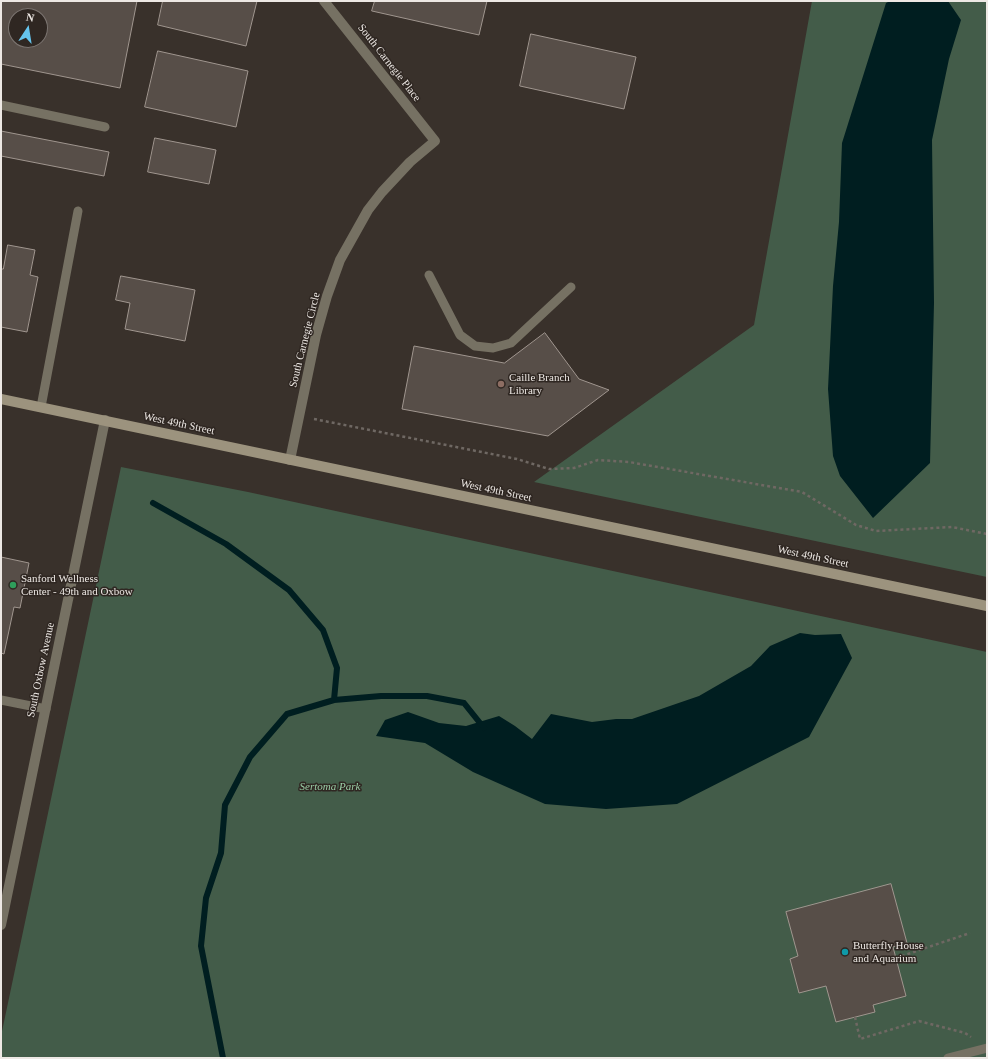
<!DOCTYPE html>
<style>
body{margin:0}
#map{position:relative;width:988px;height:1059px;overflow:hidden;background:#39312b;font-family:"Times New Roman",serif}
canvas{display:block}
.frame{position:absolute;inset:0;border:2px solid #ede8e4;pointer-events:none}
.north{position:absolute;left:8px;top:8px;width:40px;height:40px;box-sizing:border-box;background:#2f2722;border:1px solid #7b7470;border-radius:50%;rotate:12deg;font-size:11px;font-weight:700;line-height:16px;text-align:center;color:#ede8e4}
.north::after{content:'';display:block;margin:auto;width:14px;height:18px;background:#65c5ee;clip-path:polygon(50% 0,100% 100%,50% 72%,0 100%)}
</style>
<div id="map">
<canvas width="988" height="1059"></canvas>
<div class="frame"></div>
<div class="north">N</div>
</div>
<script>
const ctx = document.querySelector('canvas').getContext('2d');
ctx.lineJoin = 'round';
function fill(path, color) { ctx.fillStyle = color; ctx.fill(path, 'evenodd'); }
function strokePath(path, color, width, dash) { ctx.strokeStyle = color; ctx.lineWidth = width; ctx.lineCap = dash ? 'butt' : 'round'; ctx.setLineDash(dash || []); ctx.stroke(path); }
function label(font, color, halo, rows, align = 'center') {
  ctx.font = font + ' "Times New Roman",serif'; ctx.lineWidth = 3; ctx.setLineDash([]); ctx.textBaseline = 'middle'; ctx.strokeStyle = halo; ctx.fillStyle = color; for (const [text, x, y, turn = 0] of rows) {
    ctx.save(); ctx.translate(x, y); ctx.rotate((+turn || 0) * Math.PI / 180); ctx.textAlign = isNaN(turn) ? turn : align; if (halo) ctx.strokeText(text, 0, 0); ctx.fillText(text, 0, 0); ctx.restore();
  }
}
fill(new Path2D(`
 M812,1H987V577L534,482L754,325Z
 M121,467L248,492L987,652V1058H1V1036Z`), '#435c49');
fill(new Path2D(`
 M890,1H948L961,20L949,59L932,140L934,303L930,463L873,518L840,476L833,456L828,389L833,286L839,222L842,143L886,3Z
 M800,633L815,635L841,634L852,658L809,737L677,804L606,809L545,804L473,772L425,743L376,736L385,720L408,712L439,723L466,726L499,716L515,726L532,739L551,714L592,722L616,719H632L699,696L751,666L770,646Z`), '#001e20');
strokePath(new Path2D(`
 M153,503L226,544L289,590L323,630L337,668L334,700
 M223,1058L201,946L206,898L221,853L225,805L250,757L287,714L334,700L381,696H427L464,703L484,728`), '#001e20', 6);
const building = new Path2D(`
 M1,1H137L120,88L1,64ZM16,16H40V40H16Z
 M163,1H257L246,46L158,25Z
 M375,1H487L479,35L372,11Z
 M531,34L636,57L624,109L520,86Z
 M158,51L248,71L236,127L145,107Z
 M1,131L109,152L104,176L1,156Z
 M155,138L216,150L209,184L148,172Z
 M8,245L35,250L30,275L38,277L27,332L1,327V269H3Z
 M121,276L195,290L185,341L125,329L130,303L116,300Z
 M545,333L579,379L609,390L548,436L402,409L414,346L504,363Z
 M1,557L29,563L20,608L14,607L4,654L1,653Z
 M891,884L907,943L893,947L906,996L873,1005L875,1012L836,1022L826,986L799,993L790,959L798,956L786,912Z`);
fill(building, '#574e48');
strokePath(building, '#a0968f', 1);
strokePath(new Path2D(`
 M314,419L517,459L549,469L574,468L598,460L629,462L802,492L856,525L876,531L952,527L987,534
 M896,958L970,933
 M855,1017L860,1039L919,1021L965,1033L971,1037`), '#6f6863', 2.5, [3, 3]);
strokePath(new Path2D(`
 M1,105L105,127
 M429,275L460,335L475,346L493,348L511,343L571,287
 M41,407L78,211
 M1,700L46,709
 M948,1058L987,1048`), '#767163', 9);
strokePath(new Path2D(`
 M290,460L316,335L327,296L340,260L368,210L382,192L410,162L435,141L324,1`), '#767163', 10);
strokePath(new Path2D(`
 M1,925L105,420`), '#767163', 10);
strokePath(new Path2D(`
 M1,399L987,606`), '#9c937e', 10);
for (const [x, y, r, color] of [
 [501,384,4,"#8d6e63"],
 [13,585,4,"#2e9e5b"],
 [845,952,4,"#0f9aa8"]
]) { const dot = new Path2D(); dot.arc(x, y, r, 0, 2 * Math.PI); ctx.fillStyle = color; ctx.fill(dot); strokePath(dot, '#2f2722', 1.5); }
label('11px', '#ede8e4', '#2f2722', [
 ["South Carnegie Place",389,63,52],
 ["South Carnegie Circle",305,340,-76],
 ["West 49th Street",179,424,12],
 ["West 49th Street",496,491,12],
 ["West 49th Street",813,557,12],
 ["South Oxbow Avenue",41,670,-78]
]);
label('11px', '#ede8e4', '#2f2722', [
 ["Caille Branch",509,378],
 ["Library",509,391],
 ["Sanford Wellness",21,579],
 ["Center - 49th and Oxbow",21,592],
 ["Butterfly House",853,946],
 ["and Aquarium",853,959]
], 'left');
label('italic 11px', '#9acda6', '#2f2722', [
 ["Sertoma Park",330,787]
]);
</script>
